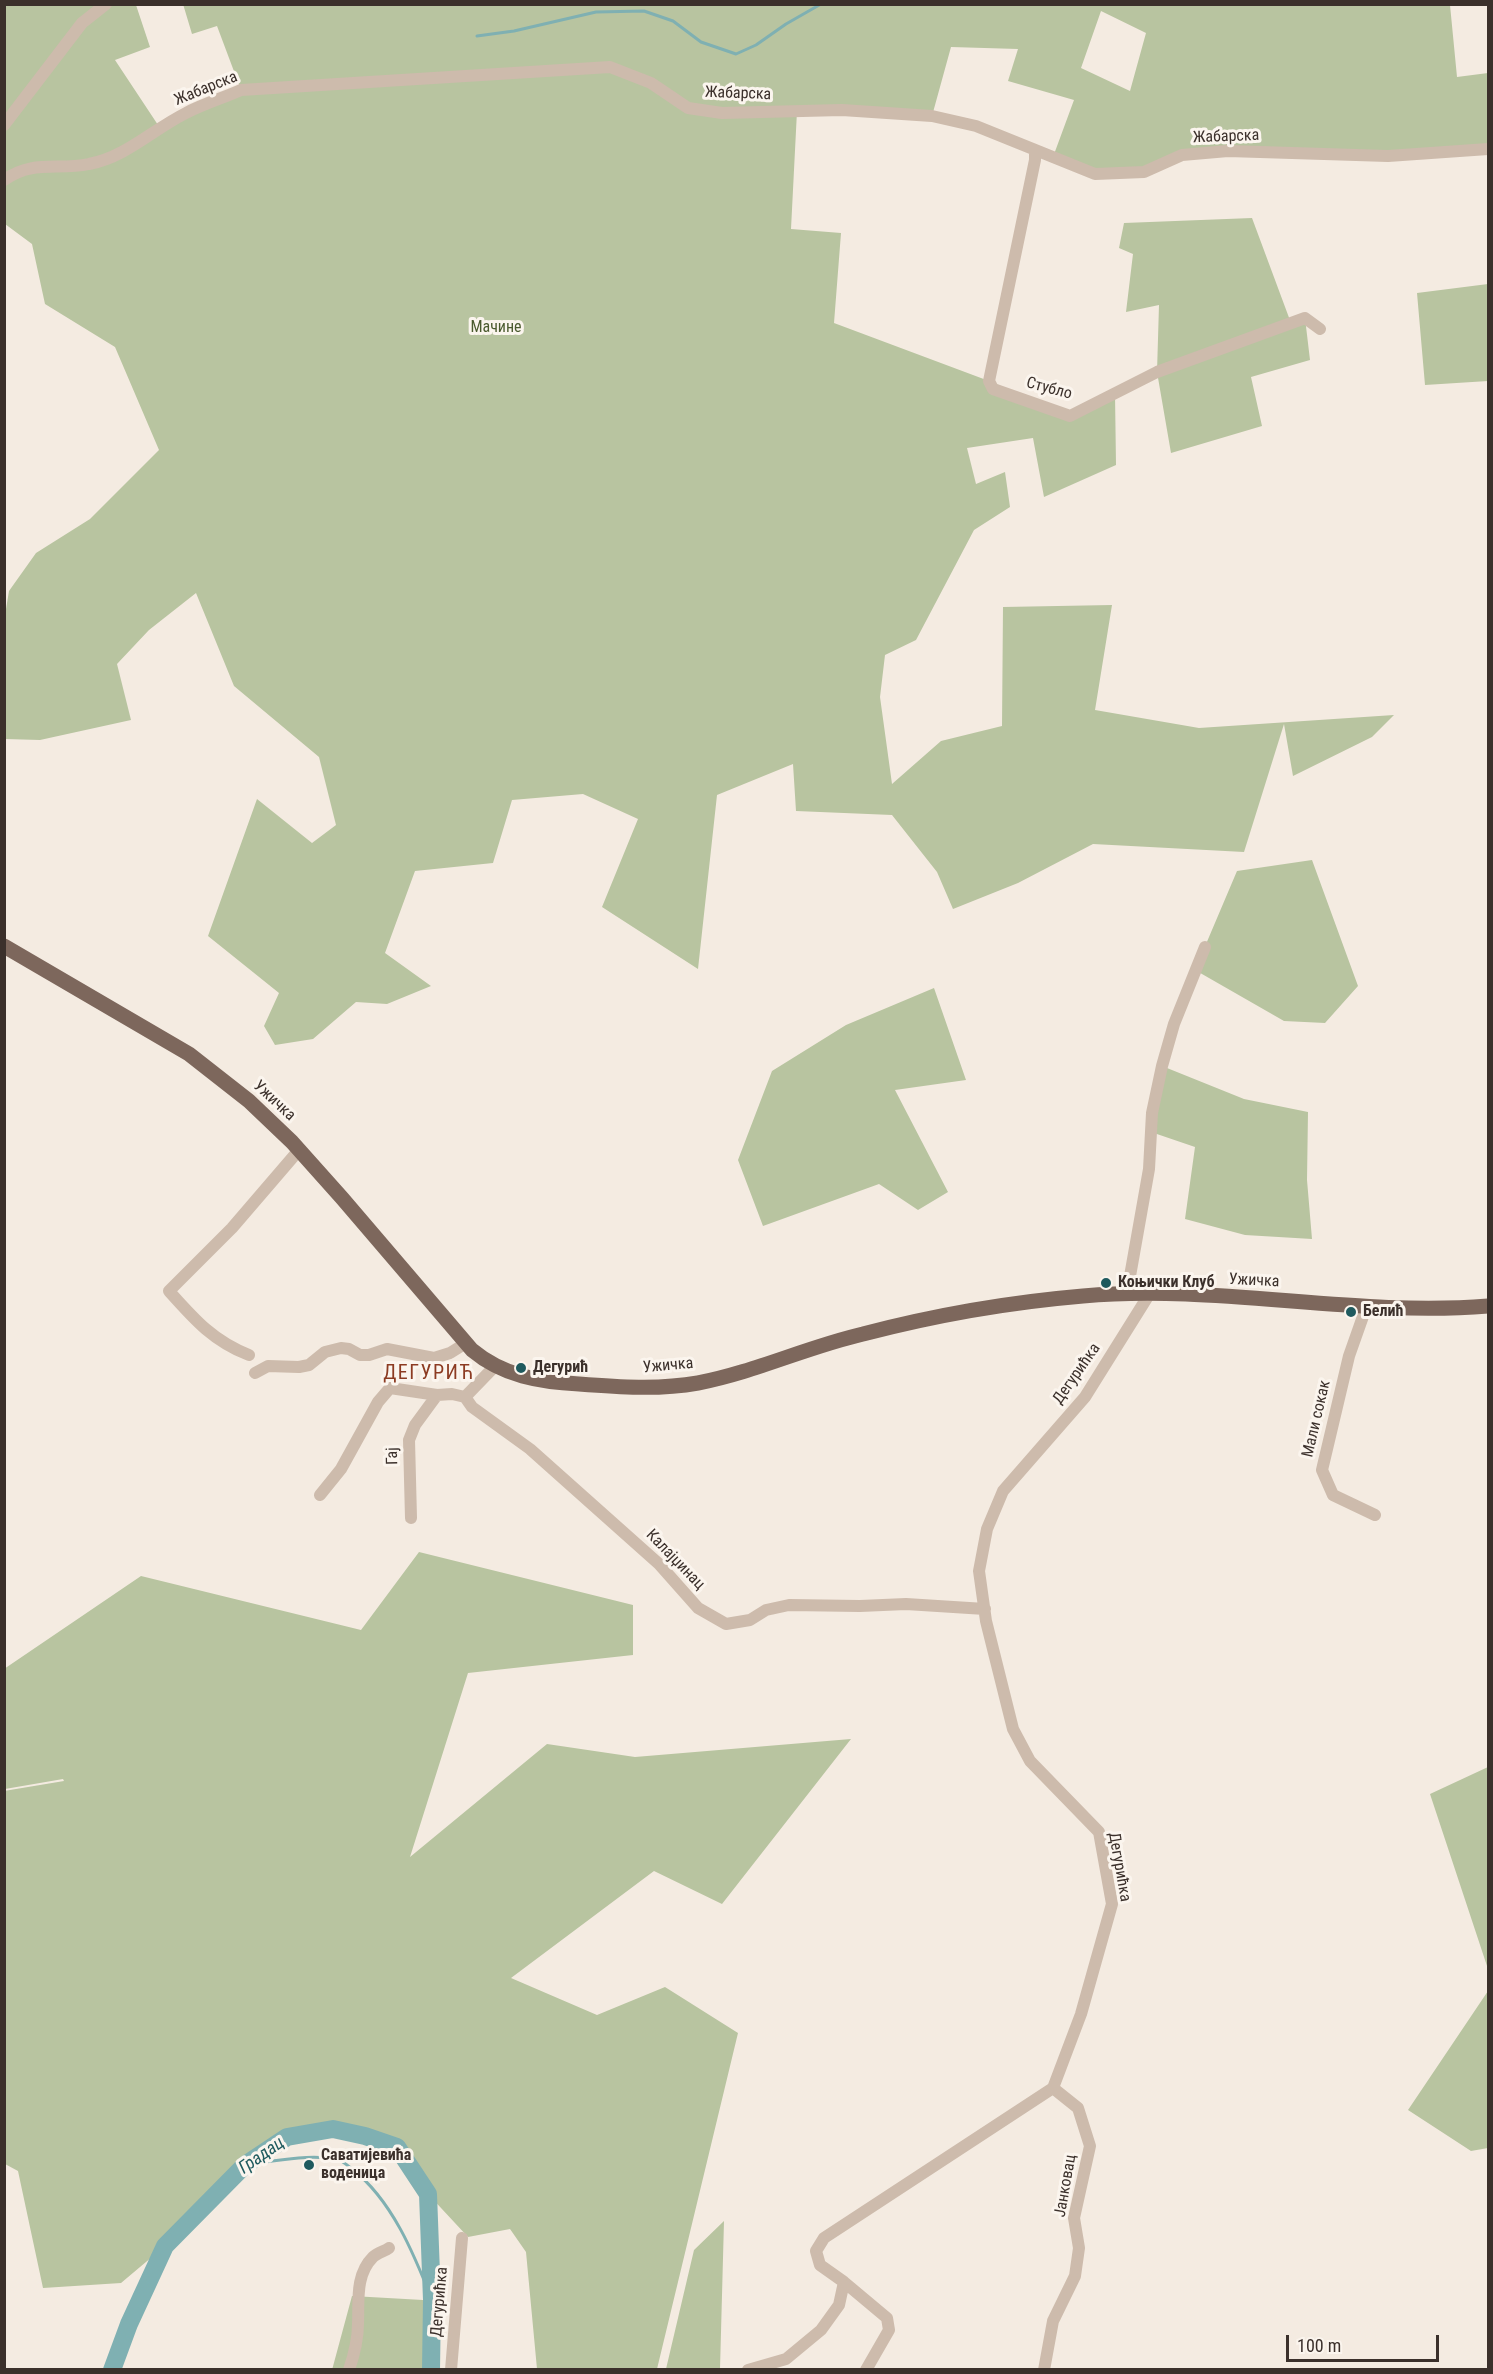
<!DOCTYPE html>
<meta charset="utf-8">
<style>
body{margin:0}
#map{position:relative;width:1493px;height:2374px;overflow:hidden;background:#f4ebe1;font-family:"Roboto Condensed",sans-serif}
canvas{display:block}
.frame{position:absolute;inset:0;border:6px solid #3b302b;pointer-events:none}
.scale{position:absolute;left:1286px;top:2335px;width:153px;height:27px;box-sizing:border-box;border:3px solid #3b302b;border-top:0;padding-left:8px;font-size:18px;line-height:21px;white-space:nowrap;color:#3b302b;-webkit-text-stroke:4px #fbf5ee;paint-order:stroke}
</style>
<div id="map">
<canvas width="1493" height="2374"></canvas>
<div class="frame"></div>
<div class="scale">100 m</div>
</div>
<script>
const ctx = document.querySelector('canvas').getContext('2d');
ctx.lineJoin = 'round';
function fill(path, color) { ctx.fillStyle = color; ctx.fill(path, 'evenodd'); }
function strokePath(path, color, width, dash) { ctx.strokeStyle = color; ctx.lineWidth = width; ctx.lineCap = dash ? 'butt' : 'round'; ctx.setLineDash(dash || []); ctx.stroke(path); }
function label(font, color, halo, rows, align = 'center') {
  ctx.font = font + ' "Roboto Condensed",sans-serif'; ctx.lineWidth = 6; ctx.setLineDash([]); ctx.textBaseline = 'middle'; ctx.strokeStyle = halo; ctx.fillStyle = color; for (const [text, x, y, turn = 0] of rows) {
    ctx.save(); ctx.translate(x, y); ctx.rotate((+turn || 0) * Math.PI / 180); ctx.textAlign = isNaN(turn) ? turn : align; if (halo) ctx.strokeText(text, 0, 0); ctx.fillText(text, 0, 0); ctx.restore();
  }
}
fill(new Path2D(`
 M183,4L1450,5L1457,77L1488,73V149L1182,155L1144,172L1095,174L1053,157L1074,100L1008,81L1018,49L951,47L932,116L797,111L791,229L841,233L834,323L989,381L1070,415L1115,394L1116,465L1044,497L1033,438L967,448L976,484L1005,472L1010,507L974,530L916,640L885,655L880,697L892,784L941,741L1002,726L1003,607L1112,605L1095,710L1199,728L1394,715L1372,737L1293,776L1284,724L1244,852L1093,844L1018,883L953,909L937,872L892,815L796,811L793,764L717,795L698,969L602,907L638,819L583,794L512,800L493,863L415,871L385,953L431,986L387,1004L356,1002L313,1039L275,1045L264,1026L279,993L208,936L257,799L312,843L336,825L319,757L234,686L196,593L149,630L117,664L131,720L40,740L5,739L4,621L9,591L36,553L90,519L159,450L115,347L45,304L32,244L5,224V5H136L150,47L115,60L160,128L241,90L217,26L192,34ZM1101,11L1146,33L1130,91L1081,68Z
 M1252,218L1291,323L1305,318L1310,360L1251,377L1262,426L1171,453L1157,372L1159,305L1126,312L1133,254L1119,248L1124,223Z
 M1488,284V381L1425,385L1417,293Z
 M1312,860L1358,986L1325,1023L1284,1021L1195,970L1237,871Z
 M934,988L966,1080L895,1090L948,1192L918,1210L879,1184L763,1226L738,1160L772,1071L846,1025Z
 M1162,1066L1244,1099L1308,1112L1307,1180L1312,1239L1245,1235L1185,1219L1195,1147L1151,1132Z
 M419,1552L633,1605V1655L468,1673L410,1857L547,1744L635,1757L851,1739L722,1904L654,1871L511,1978L597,2015L665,1987L738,2033L657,2369H537L526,2252L510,2229L468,2237L428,2194L397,2147L365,2136L333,2129L287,2137L245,2165L165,2246L121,2283L43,2288L18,2171L5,2164L4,1791L64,1781L63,1779L5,1789L4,1669L141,1576L361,1630Z
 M1488,1767V1969L1430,1794Z
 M1488,1991V2148L1471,2151L1408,2110Z
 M724,2221L720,2369H666L694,2250Z
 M352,2296L423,2300L424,2369L332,2370Z`), '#b8c4a0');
strokePath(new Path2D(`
 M477,36L514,31L596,12L644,11L673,21L701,42L736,54L756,45L786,24L821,4
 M245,2165C274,2161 307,2154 336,2159C342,2160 347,2165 352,2169C392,2200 414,2254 432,2300`), '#7fb0b2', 3);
strokePath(new Path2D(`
 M112,2370L129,2324L165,2246L245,2165L287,2137L333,2129L365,2136L397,2147L428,2194L432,2300L431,2370`), '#7fb0b2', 18);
strokePath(new Path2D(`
 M4,125L82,23L106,4
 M1035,150V160L989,381L993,389L1070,416L1157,372L1305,318L1320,329
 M4,180C34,159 57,171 89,164C126,157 152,130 186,113C203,104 223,98 241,90L610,67L651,83L688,108L722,113L842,110L932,116L976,126L1095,174L1144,172L1182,155L1228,151L1388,156L1488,149
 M1127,1293L1149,1169L1152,1113L1162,1066L1174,1024L1205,947
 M1367,1305L1349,1356L1322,1470L1333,1495L1375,1515
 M249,1355C213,1341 194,1319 169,1291L232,1228L299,1150
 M495,1366L465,1397L472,1407L530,1449L659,1564L698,1608L726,1624L750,1620L766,1610L789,1605L860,1606L906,1604L985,1609
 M255,1373L268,1366L299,1367L309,1365L325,1352L341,1348L349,1349L360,1355H369L387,1349L434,1358L450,1353L466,1343
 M320,1495L341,1469L378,1402L390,1388L437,1395L452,1394L465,1397
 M411,1518L409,1440L415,1425L437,1395
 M844,2282L887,2318L889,2330L866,2370
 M349,2370C354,2355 358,2339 358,2324C359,2301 355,2275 373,2257C377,2253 385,2251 389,2248
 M451,2370L462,2238
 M748,2370L786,2359L821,2330L839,2305L844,2282L820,2265L816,2251L824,2238L1053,2088L1081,2014L1112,1904L1099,1832L1030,1761L1013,1729L986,1621L979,1571L987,1529L1003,1491L1085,1397L1150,1293
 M1044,2370L1053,2321L1075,2276L1079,2248L1074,2218L1090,2146L1078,2108L1053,2088`), '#cdbbac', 12);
strokePath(new Path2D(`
 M4,946L189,1054L249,1101L292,1142L342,1198L472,1350C503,1376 540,1382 579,1384C618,1387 659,1390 698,1383C755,1372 807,1347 863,1334C932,1316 1012,1302 1083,1296C1218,1284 1354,1317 1488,1306`), '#7d675c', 15);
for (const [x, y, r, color] of [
 [1106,1283,6,"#1f5a5e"],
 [1351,1312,6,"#1f5a5e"],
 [521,1368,6,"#1f5a5e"],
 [309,2165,6,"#1f5a5e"]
]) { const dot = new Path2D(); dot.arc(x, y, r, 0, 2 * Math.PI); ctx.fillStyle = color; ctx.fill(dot); strokePath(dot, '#fbf5ee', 2); }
label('16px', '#3b302b', '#fbf5ee', [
 ["Жабарска",206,89,-22],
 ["Жабарска",738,94,2],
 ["Жабарска",1226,137,-2],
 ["Стубло",1049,389,15],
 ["Ужичка",274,1101,43],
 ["Ужичка",1254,1281,3],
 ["Ужичка",668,1366,-5],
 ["Дегурићка",1077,1374,-55],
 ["Мали сокак",1317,1419,-77],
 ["Гај",393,1456,-91],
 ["Калајџинац",675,1560,46],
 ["Дегурићка",1119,1867,80],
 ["Јанковац",1066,2186,-80],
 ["Дегурићка",440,2302,-85]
]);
label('16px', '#4a5a2e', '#fbf5ee', [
 ["Мачине",496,328]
]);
label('bold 16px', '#3b302b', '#fbf5ee', [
 ["Коњички Клуб",1118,1283],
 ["Белић",1363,1312],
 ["Дегурић",533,1368],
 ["Саватијевића",321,2156],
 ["воденица",321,2174]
], 'left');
label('italic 18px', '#1f5a5e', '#fbf5ee', [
 ["Градац",262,2156,-35]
]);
ctx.letterSpacing = '1.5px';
label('20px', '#8c3b22', '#fbf5ee', [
 ["ДЕГУРИЋ",429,1374]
]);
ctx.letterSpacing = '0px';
</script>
